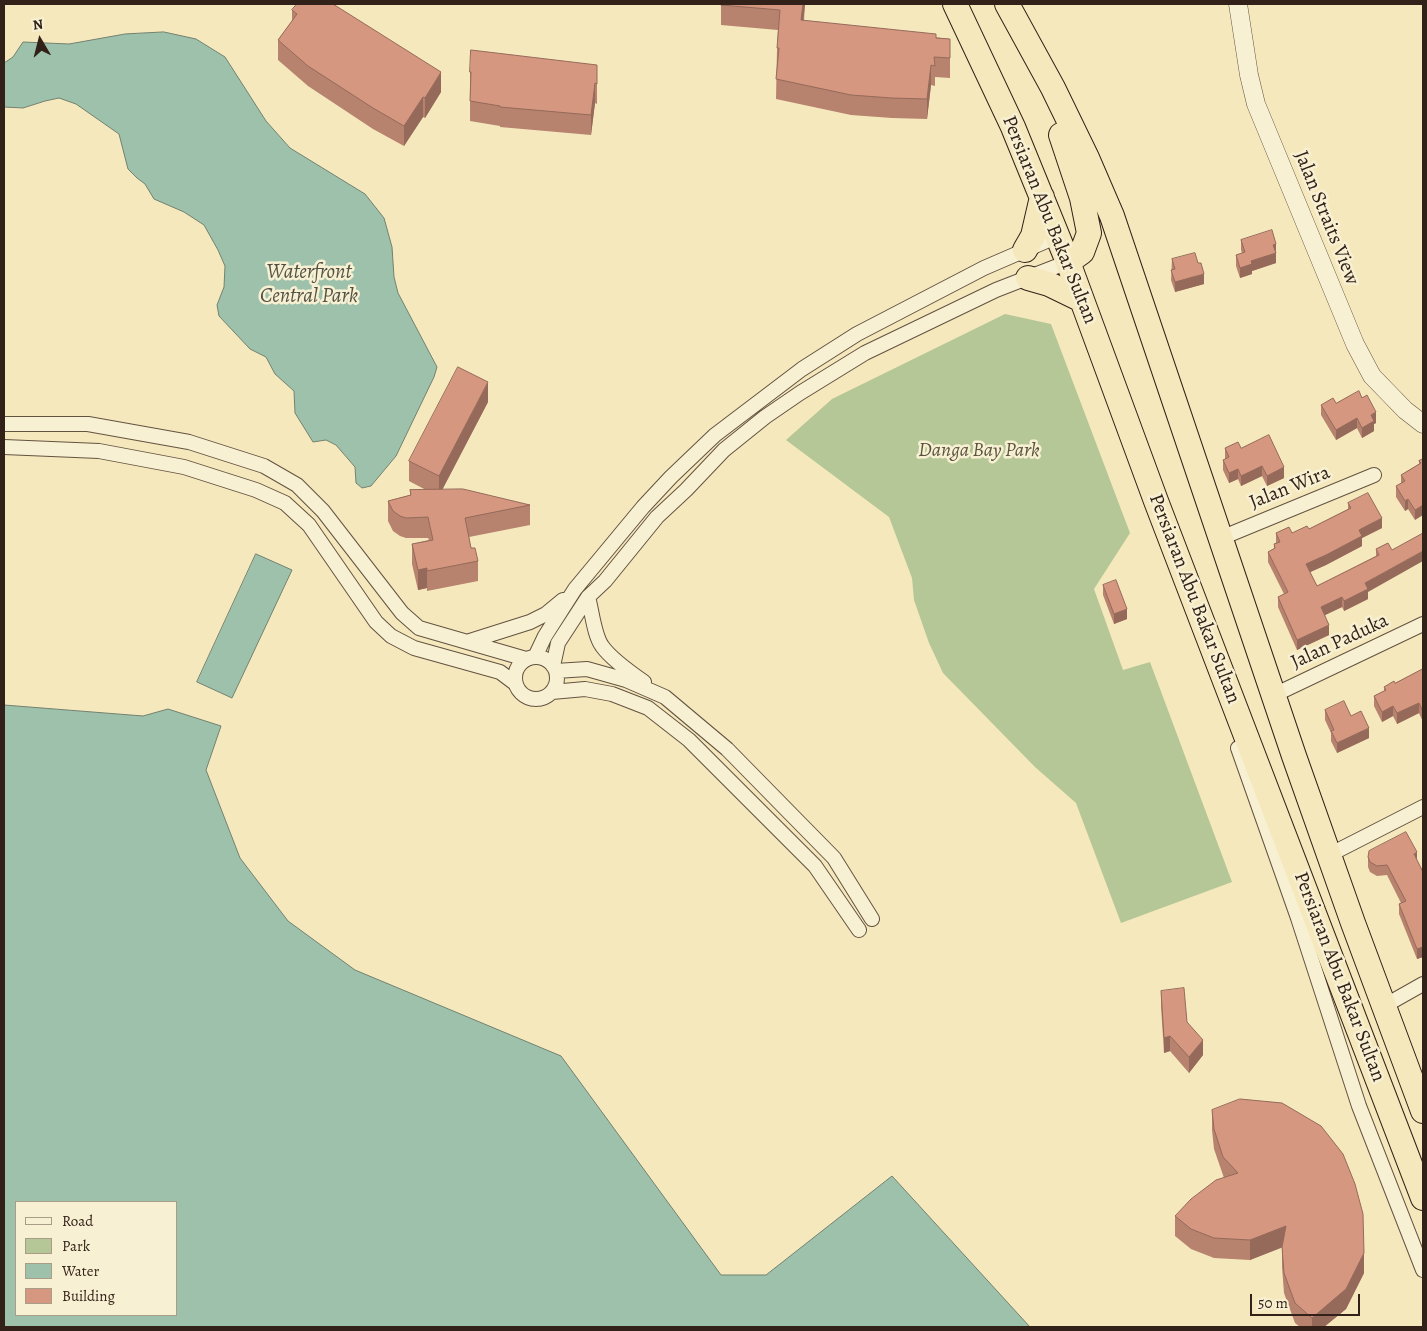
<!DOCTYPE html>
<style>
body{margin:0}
#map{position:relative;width:1427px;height:1331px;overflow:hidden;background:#f5e8bc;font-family:Alegreya,serif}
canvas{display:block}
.frame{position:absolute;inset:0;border:5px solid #322118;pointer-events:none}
.legend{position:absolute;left:15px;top:1201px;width:162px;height:115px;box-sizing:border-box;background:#f8f0d3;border:1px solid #a99d88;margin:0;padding:6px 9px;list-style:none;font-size:15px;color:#322118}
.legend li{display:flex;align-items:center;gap:10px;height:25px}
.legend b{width:25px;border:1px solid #a99d88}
.north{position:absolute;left:15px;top:15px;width:50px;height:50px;-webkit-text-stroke:4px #f8f0d3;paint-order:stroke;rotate:352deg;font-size:14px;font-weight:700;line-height:20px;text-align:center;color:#322118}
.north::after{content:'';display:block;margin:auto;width:18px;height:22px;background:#322118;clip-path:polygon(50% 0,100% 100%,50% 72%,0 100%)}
.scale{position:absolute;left:1250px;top:1294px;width:110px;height:22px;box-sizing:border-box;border:2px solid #322118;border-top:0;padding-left:6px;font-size:15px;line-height:18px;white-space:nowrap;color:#322118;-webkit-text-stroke:4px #f8f0d3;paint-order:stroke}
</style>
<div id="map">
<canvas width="1427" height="1331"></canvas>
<div class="frame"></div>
<ul class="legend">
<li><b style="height:6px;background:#f8f0d3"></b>Road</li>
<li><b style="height:14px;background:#b5c796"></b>Park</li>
<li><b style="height:14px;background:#9dc1ab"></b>Water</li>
<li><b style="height:14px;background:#d59780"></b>Building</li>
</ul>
<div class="north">N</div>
<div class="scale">50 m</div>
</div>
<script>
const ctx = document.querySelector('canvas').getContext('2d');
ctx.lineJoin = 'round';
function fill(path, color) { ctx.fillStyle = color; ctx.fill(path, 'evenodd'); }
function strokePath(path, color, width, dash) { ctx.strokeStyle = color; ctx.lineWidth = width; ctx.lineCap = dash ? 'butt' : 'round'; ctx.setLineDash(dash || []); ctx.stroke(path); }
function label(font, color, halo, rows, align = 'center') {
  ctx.font = font + ' Alegreya,serif'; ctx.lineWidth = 5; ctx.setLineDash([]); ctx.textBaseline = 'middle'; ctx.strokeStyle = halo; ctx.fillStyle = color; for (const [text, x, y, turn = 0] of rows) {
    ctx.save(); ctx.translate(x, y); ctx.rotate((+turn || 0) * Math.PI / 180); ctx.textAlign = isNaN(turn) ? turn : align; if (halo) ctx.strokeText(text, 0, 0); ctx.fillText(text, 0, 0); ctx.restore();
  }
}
fill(new Path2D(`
 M1005,314L1051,324L1130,533L1094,589L1123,670L1150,662L1232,882L1121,923L1076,803L1035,767L943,673L929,643L914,600L912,578L889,517L786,440L832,399Z`), '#b5c796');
const water = new Path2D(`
 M164,32L196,39L225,57L266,121L290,148L365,194L384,218L392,247L394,277L398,293L437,367L434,377L396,456L371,486L362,488L356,483L355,467L336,445L326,440L313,442L295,413L294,391L275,374L266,357L250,349L219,316L217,305L224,287L225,266L218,250L204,225L184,212L154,199L145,184L137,178L128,169L119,134L76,104L59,98L45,101L23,108L4,107V63L13,57L23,42L69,44L125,34Z
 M256,554L292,570L232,698L197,682Z
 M4,705L143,716L168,709L221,726L206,770L240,858L288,921L355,970L561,1056L721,1275H766L892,1176L1030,1327H4ZM16,1202H176V1315H16Z`);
fill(water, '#9dc1ab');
strokePath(water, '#728170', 1);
const minor = new Path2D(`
 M4,424H88L189,442L264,466L297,485L323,511L402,613L419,628L526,659
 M4,447L99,451L184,467L256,490L285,503L309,525L376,622L391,636L414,648L500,672L516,684
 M1221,538L1374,475
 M588,597C592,611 594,635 602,646C611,659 631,673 644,682
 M470,641L530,622L546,614L563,600
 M535,657L545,636L575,589L643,507L671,477L715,435L802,369L857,334L984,268L1058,236
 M515 678a21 21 0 1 1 42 0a21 21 0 1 1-42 0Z
 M553,666L558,643L588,597L605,581L657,517L686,490L724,450L765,417L800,393L865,353L996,290L1068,262
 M556,671L587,669L626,680L665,697L727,749L834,858L872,919
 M552,692L585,689L612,694L648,708L689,740L815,866L859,930
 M1274,695L1423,624
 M1238,748L1298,918L1359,1106L1423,1270
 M1329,855L1423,807
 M1384,1006L1423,984`);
const tertiary = new Path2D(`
 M1238,4L1249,75L1256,104L1355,344L1372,376L1405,410L1423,424`);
const trunk = new Path2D(`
 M955,4L1013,127L1068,262L1156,501L1423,1198
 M1007,4L1053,88L1087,158L1112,216L1294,756L1353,923L1423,1111
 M1061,135L1082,198L1089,233L1082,252L1068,262
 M1025,250L1033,236L1042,197
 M1028,278L1049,284L1082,300`);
strokePath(minor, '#635341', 16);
strokePath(tertiary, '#635341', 19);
strokePath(trunk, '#322118', 26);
strokePath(minor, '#f8f0d3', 14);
strokePath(tertiary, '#f8f0d3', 18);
strokePath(trunk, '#f5e8bc', 24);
fill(new Path2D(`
 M721,4H805L804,21L950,39V78L935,77V86L931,85L927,119L892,118L851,115L776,99L777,48L778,30L721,25Z
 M292,10L441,92L425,118L423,117L404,146L373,129L308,86L278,60V40L292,21Z
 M597,65V104L595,103L591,135L500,127V126L470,121V72Z
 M1241,240L1276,244V263L1252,271V274L1240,278L1236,266V255L1242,253L1241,250Z
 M1172,259L1204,284L1175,292L1171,280Z
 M488,402L442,490L530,505V525L469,537L471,548L478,561V581L427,591V588L418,590L412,564V544L429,540L428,538H406L400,536L393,531L388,521V501L410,495V490H426L409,481V461Z
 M1336,403L1376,423L1374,424V431L1362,438L1357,428L1336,440L1321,415V405Z
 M1225,448H1241L1284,478L1267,486L1262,476L1241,486L1238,479L1229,483L1223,470V460L1225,459Z
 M1423,459L1415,520L1408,509L1405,511L1396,497V486L1401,484V475L1419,464V461Z
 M1348,503L1382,528L1362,538V546L1326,565L1310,572L1317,586L1376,556V549L1388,543L1368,592V599L1344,611L1342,607L1325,615L1329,635L1297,650L1278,607V597L1284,594L1268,562V552L1274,549V544L1276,543V533H1292L1309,529L1348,509Z
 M1103,585L1127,619L1114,624L1103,595Z
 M1423,669V722L1419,713L1397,724L1393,716L1382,722L1374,706V696L1384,691V687L1395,683Z
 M1325,710L1351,716L1369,738L1337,753L1331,741V733L1325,720Z
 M1368,857L1417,861L1423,872V957L1417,959L1399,914V904L1401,903L1387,875L1377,876L1370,872L1368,867Z
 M1161,991L1187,1022L1203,1055L1189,1073L1170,1051L1164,1053L1161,1006Z
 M1423,1007V1021L1422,1018V1008Z
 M1212,1110L1364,1273L1346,1309L1324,1327H1300L1295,1323L1284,1293L1282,1267V1247L1250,1260L1214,1258L1191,1249L1175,1236V1216L1224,1178L1214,1149L1212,1130Z`), '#b7826e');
fill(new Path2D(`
 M803,4H805L801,40V20Z
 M931,65V85L927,119V99Z
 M441,72V92L425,118V98Z
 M595,83V103L591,135V115Z
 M423,97V117L404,146V126Z
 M1276,244V263L1252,271V274L1240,278V268L1273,245Z
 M1204,274V284L1175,292V282Z
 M488,382V402L439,496V476Z
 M1376,412V423L1374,424V431L1362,438V428L1371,415Z
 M1357,418V428L1336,440V430Z
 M1262,466V476L1241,486V476Z
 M1284,467V478L1267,486V476Z
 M1238,469V479L1229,483V473Z
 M1408,499V509L1405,511V501Z
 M1423,505V515L1415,520V510Z
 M1382,518V528L1362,538V546L1326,565L1306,574V564L1359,530Z
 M1423,551V561L1368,592V599L1344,611V601L1365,583Z
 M427,568V588L418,590V570Z
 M1342,597V607L1321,617V607Z
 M1127,609V619L1114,624V614Z
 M1329,625V635L1297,650V640Z
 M1419,703V713L1397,724V713Z
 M1393,706V716L1382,722V712Z
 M1369,728V738L1337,753V743Z
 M1417,852V863L1414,854Z
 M1423,947V957L1417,959V949Z
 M1170,1036V1051L1164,1053V1038Z
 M1203,1040V1055L1189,1073V1057Z
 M1286,1226V1246L1250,1260V1240Z
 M1364,1253V1273L1346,1309L1324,1327H1312V1318Z`), '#956a5a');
const building = new Path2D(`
 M297,4H333L441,72L425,98L423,97L404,126L373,108L308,66L278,40L297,14L292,10Z
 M721,4H803L801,20L936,34V38L950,39V58L934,57L935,66L931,65L927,99L892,98L851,95L776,79L779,48H777L780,10L721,5Z
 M471,50L597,65V84L595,83L591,115L500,107V106L470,101L471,72H470Z
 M1272,230L1276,244L1273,245L1276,253L1251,261L1252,264L1240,268L1236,255L1245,252L1241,240Z
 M1195,253L1198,263H1201L1204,274L1175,282L1171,270L1175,269L1172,259Z
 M458,367L488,382L439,476L409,461Z
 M1359,391L1362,398L1367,395L1376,412L1371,415L1374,421L1362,428L1357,418L1336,430L1321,405L1333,398L1336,403Z
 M1269,435L1284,467L1267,476L1262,466L1241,476L1238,469L1229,473L1223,460L1229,457L1225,448L1238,442L1241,448Z
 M1423,459V505L1415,510L1408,499L1405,501L1396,486L1405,481L1401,475L1421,463L1419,461Z
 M463,489L530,505L465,518L471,548H475L478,561L427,571V568L418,570L412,544L433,540L428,517L406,518L400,516L393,511L388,501L411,495L410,490Z
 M1368,493L1382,518L1359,530L1362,536L1326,555L1306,564L1317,586L1379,555L1376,549L1388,543L1392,550L1423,533V551L1365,583L1368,589L1344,601L1342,597L1321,607L1329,625L1297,640L1278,597L1288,592L1268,552L1275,548L1274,544L1280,542L1276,533L1289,527L1292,533L1307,526L1309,529L1351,508L1348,503Z
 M1116,580L1127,609L1114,614L1103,585Z
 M1423,669V712L1419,703L1397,713L1393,706L1382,712L1374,696L1386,690L1384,687L1394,681L1395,683Z
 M1344,701L1351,716L1361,711L1369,728L1337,743L1331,731L1334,730L1325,710Z
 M1406,832L1417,852L1414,854L1423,872V947L1417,949L1399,904L1406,901L1387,865L1377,866L1370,862L1368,857L1369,851Z
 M1184,988L1187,1022L1203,1040L1189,1057L1170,1036L1164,1038L1161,991Z
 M1240,1099L1282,1103L1321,1126L1343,1154L1355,1184L1363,1214L1364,1253L1346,1289L1312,1318L1295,1303L1284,1273L1282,1247L1286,1226L1250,1240L1214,1238L1191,1229L1175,1216L1191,1199L1216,1180L1238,1173L1223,1157L1214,1129L1212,1110Z`);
fill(building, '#d59780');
strokePath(building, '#956a5a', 1);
label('20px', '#322118', '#f8f0d3', [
 ["Jalan Straits View",1326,218,68],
 ["Persiaran Abu Bakar Sultan",1049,220,68],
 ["Jalan Wira",1290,488,-22],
 ["Persiaran Abu Bakar Sultan",1194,599,69],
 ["Jalan Paduka",1340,642,-25],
 ["Persiaran Abu Bakar Sultan",1339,977,69]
]);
label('italic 20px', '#59533e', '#f8f0d3', [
 ["Danga Bay Park",979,451]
]);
label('italic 21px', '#525144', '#f8f0d3', [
 ["Waterfront",309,273],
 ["Central Park",309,297]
]);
</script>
